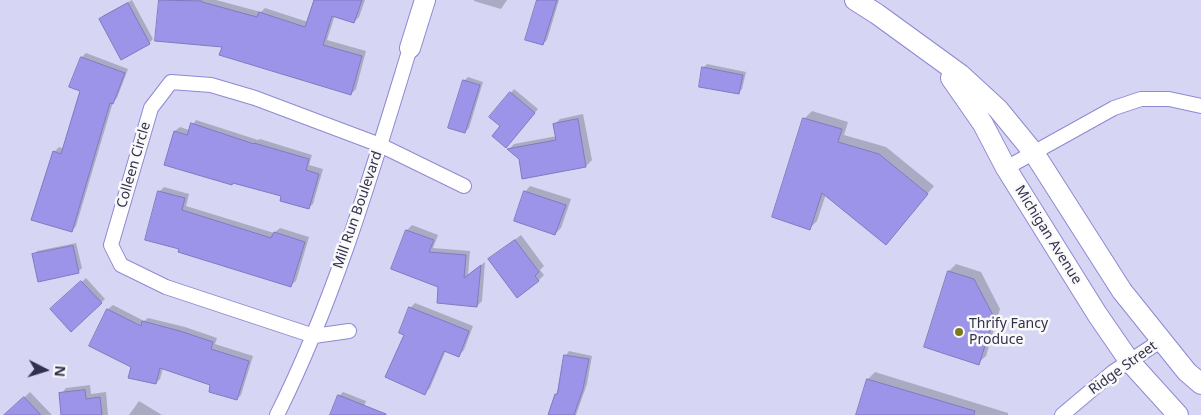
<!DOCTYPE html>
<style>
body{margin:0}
#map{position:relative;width:1201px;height:415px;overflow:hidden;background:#d6d5f4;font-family:"Noto Sans",sans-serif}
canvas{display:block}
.north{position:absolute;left:20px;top:345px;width:50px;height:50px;-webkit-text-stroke:4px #f9f9f9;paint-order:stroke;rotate:95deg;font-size:14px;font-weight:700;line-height:20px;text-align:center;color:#33304e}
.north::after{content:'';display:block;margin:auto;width:18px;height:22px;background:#33304e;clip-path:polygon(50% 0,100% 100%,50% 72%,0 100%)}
</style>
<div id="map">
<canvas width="1201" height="415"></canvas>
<div class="north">N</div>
</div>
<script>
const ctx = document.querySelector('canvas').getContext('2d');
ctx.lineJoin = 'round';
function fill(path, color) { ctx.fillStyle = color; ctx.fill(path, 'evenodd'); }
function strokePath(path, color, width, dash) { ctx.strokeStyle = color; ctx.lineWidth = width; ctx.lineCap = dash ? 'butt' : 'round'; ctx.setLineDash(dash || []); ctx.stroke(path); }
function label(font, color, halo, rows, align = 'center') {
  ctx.font = font + ' "Noto Sans",sans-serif'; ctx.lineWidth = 5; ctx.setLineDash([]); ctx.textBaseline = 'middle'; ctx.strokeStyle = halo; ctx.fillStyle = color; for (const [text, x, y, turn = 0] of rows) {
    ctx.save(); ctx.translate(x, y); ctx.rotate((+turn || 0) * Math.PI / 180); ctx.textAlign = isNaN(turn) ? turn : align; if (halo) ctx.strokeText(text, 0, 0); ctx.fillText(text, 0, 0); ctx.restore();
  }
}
fill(new Path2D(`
 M132,0L153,39L149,43L100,19L104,15Z
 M161,0H216L261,12L265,8L308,22L315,0H365L359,17L354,22L335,15L327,40L366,51L356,89L351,94L223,46L156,40Z
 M507,0L501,9L474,1V0Z
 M538,0H559L547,40L543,44Z
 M86,53L128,69L117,98L113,102L76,226L72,231L54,152L59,147L64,149L82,90L71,86L82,57Z
 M707,64L746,72L742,89L738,93L703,68Z
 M468,77L483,82L469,128L465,132L464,81Z
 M514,89L538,109L510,143L502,126L511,93Z
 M812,111L848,122L844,135L886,147L934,186L886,244L826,194L817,221L810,228L804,119Z
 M583,114L592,160L586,166L523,177L520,158L509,149L514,144L557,136L555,124L560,119Z
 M196,120L258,140L260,139L312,155L309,165L323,169L313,204L308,208L283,195L175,131L180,127L189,130Z
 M530,186L571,199L561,228L555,234L525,192Z
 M164,187L189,194L186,206L274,233L280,228L309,237L296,281L291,285L180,251L159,192Z
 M412,225L438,235L433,248L470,251L468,275L485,262L482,301L477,306L440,287L393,268L407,230Z
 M521,235L544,266L540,270L544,275L538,281L496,254Z
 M76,243L82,268L78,272L34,255L37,251Z
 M956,264L981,272L1000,309L986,356L978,363L925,347L949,271Z
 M86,278L105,299L71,330L52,309Z
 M415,303L473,326L464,350L459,355L446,350L430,388L425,393L406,334L410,308Z
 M113,305L144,321L148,318L185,327L217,338L215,344L253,356L241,395L237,399L212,385L163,368L160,379L156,383L132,367L90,345L108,309Z
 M569,351L592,356L587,384L576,415H550L556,394L559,391L566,355Z
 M875,372L1008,413V415H857L868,379Z
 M90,385L91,394L106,392L108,415H63L61,394L66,388Z
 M30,392L52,415H5L6,414Z
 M343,392L366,401L361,415H331L339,396Z
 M139,401L162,415H129Z`), '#0003');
const building = new Path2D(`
 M159,0L202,1V2L257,17L259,12L305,27L314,0H362L354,23L332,16L323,45L362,56L351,95L219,55L222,47L155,41Z
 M537,0H557L543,45L525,40Z
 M128,3L150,44L121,60L99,19Z
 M81,57L125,73L113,104L110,103L72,232L31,220L53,151L61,154L80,91L69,87Z
 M702,67L743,75L739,94L699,87Z
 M463,80L480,85L465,133L448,128Z
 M510,92L535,113L506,148L492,136L500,126L489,117Z
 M803,118L842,129L838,142L879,154L928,194L886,245L822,193L810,230L772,217Z
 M578,119L586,167L522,179L519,159L507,149L556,140L553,124Z
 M191,123L254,144V143L309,159L306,170L319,174L309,209L280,201L281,196L233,183L232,185L164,165L174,131L187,135Z
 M158,191L185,198L182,210L271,238L274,232L305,242L291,287L178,252L179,249L145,240Z
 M524,191L566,205L555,235L514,221Z
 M406,230L434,240L429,252L466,255L464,278L481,265L477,307L437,303L438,287L391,269Z
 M515,240L539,272L535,276L539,281L517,298L488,259Z
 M73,246L79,273L38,282L32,254Z
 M948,271L974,279L994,317L979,365L924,347Z
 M81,281L102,303L71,332L50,309Z
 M409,307L469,331L459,357L444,351L425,395L385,377L404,335L399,333Z
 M107,309L141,326L142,321L180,331L213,342L211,349L249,361L237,400L209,392L210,385L160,368L156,384L128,378L131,367L89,346Z
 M564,355L589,359L583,389L574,415H548L555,394H557Z
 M867,379L975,411L974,415H856Z
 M85,390L86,399L100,397L102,415H61L59,393Z
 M338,395L386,414V415H330Z
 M24,397L41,415H4Z`);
fill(building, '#9c94e9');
strokePath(building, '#8079c1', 1);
const street = new Path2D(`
 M1006,168L1114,108L1141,99H1169L1201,106
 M349,331L314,336L166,287L121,265L111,245L151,108L171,82L211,85L255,98L380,145L464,186
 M277,415C335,299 372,172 410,48
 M1062,415L1113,372L1162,340`);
const secondary = new Path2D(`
 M855,0L877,14L961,75L998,109L1034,153L1122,291L1187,372L1201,384
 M410,48L425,0
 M951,78L983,124L1006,168L1097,314L1130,362L1178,415`);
strokePath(street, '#8f89d2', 16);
strokePath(secondary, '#8f89d2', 22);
strokePath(street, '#fff', 14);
strokePath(secondary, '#fff', 20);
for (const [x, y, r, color] of [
 [959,332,5,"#7c781e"]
]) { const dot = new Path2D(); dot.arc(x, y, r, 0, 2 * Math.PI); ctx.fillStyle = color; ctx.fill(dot); strokePath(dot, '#f9f9f9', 2); }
label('14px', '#33304e', '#f9f9f9', [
 ["Colleen Circle",134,165,-74],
 ["Mill Run Boulevard",358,210,-71],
 ["Michigan Avenue",1048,235,58],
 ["Ridge Street",1123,368,-36]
]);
label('14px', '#33304e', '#f9f9f9', [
 ["Thrify Fancy",969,324],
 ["Produce",969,340]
], 'left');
</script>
